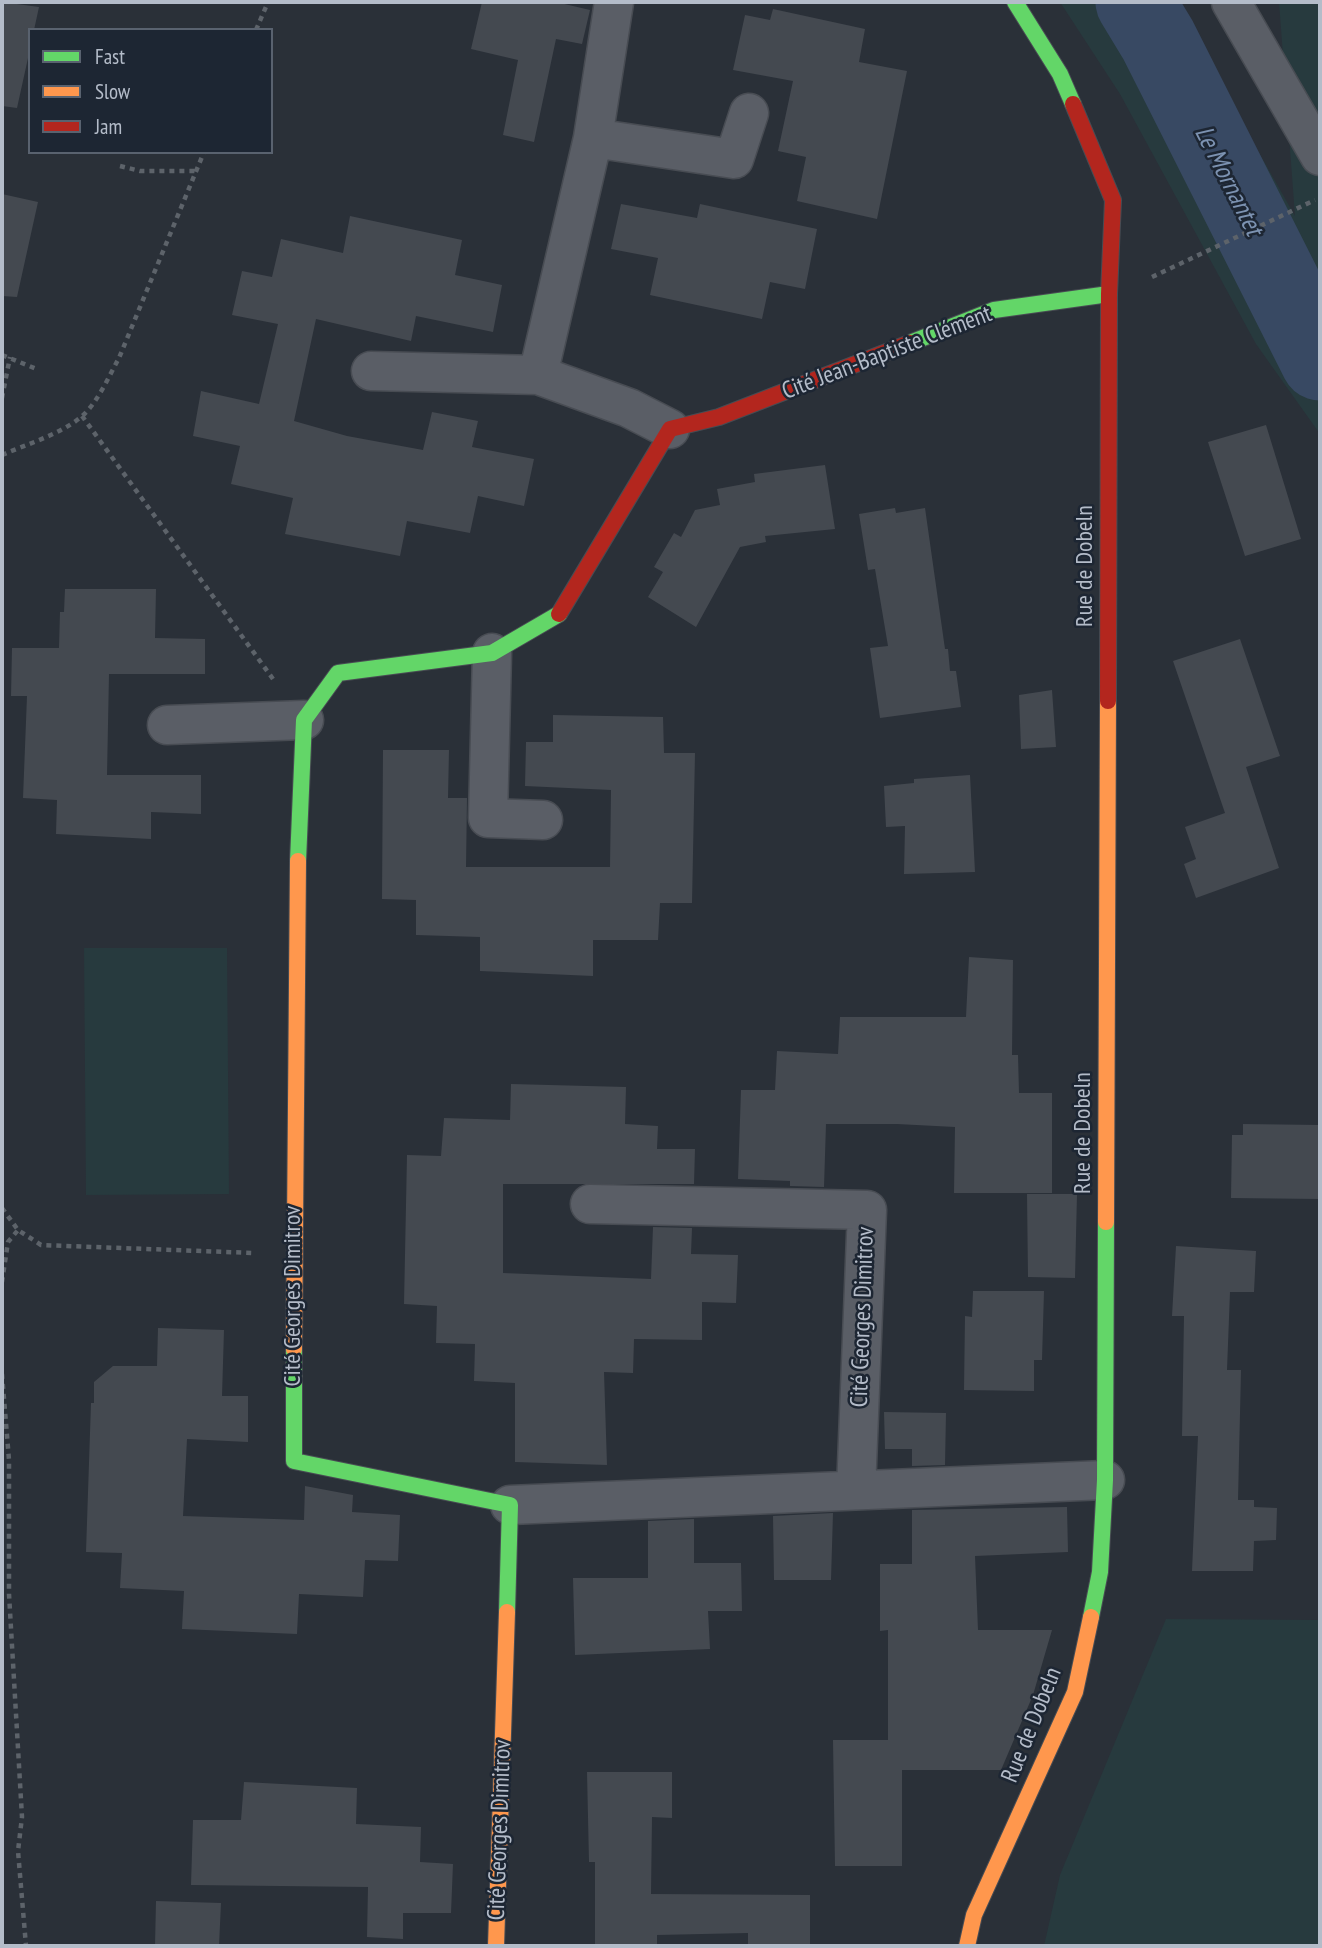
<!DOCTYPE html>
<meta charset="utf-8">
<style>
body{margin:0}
#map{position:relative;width:1322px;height:1948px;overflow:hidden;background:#2a3038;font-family:"PT Sans Narrow",sans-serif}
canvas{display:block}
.frame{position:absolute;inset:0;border:4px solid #b4bcc9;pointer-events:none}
.legend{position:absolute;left:28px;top:28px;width:245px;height:126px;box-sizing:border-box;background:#1d2633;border:2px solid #59626f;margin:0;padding:9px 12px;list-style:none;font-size:21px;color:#b4bcc9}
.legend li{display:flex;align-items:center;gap:14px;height:35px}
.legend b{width:35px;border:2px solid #59626f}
</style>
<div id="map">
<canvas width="1322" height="1948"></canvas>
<div class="frame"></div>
<ul class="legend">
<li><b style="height:9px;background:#63d668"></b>Fast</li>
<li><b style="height:9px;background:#ff974d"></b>Slow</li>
<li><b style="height:9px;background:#b3261e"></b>Jam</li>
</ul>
</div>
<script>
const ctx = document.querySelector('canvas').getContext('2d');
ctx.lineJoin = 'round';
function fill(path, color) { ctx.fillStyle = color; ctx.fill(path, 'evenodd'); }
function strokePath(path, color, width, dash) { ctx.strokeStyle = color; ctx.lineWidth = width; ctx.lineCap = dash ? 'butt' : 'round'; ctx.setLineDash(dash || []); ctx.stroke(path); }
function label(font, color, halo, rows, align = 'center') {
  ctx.font = font + ' "PT Sans Narrow",sans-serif'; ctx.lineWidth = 5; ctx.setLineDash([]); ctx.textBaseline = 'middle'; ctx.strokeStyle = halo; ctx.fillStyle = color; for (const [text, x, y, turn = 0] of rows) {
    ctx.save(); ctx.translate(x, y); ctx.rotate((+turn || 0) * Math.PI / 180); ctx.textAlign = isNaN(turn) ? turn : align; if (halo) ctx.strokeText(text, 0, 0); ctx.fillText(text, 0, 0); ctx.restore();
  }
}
fill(new Path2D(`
 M1060,2H1173L1295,216L1279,2H1320V434L1256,344L1120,94Z
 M84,948H227L229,1194L86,1195Z
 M1166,1619L1320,1620V1946H1044L1060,1875Z`), '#273a3e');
strokePath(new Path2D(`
 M1135,2L1158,40L1320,361`), '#384963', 79);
fill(new Path2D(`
 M2,2L39,7L34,30H30V49L17,108L2,106Z
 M482,2H556L590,10L582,44L556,39L534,142L503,135L518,60L471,49Z
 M773,9L865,29L859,62L907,71L877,219L797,201L806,157L778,151L793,81L733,70L745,15L770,20Z
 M2,194L38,202L17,297L2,296Z
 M621,204L697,218L700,204L817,229L805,289L770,282L762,319L650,295L658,258L611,249Z
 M350,216L462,240L455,275L502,285L493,332L416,316L411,341L316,319L294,421L347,436L423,450L432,412L478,421L472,447L534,459L524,506L478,496L470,533L407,521L400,556L285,534L293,498L231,484L240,446L193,436L201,391L259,404L278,324L232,315L242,271L272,277L281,239L343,253Z
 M1266,425L1301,539L1245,556L1208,442Z
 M825,465L835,529L765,536L766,542L740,547L696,627L648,597L663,572L654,567L674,533L681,537L695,510L720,505L717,489L755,482L754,474Z
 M895,508L896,513L925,508L945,649H948L950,671H956L961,707L880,718L870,648L888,646L875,569L868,570L859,514Z
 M65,589H156L155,638L205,639V674H109L107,775H201V814L151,812V839L56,834L57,800L23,798L27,696H11L12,648H59L60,612H64Z
 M1240,639L1280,756L1246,767L1279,868L1196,898L1184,864L1196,859L1185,827L1225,813L1173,661Z
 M1052,690L1056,747L1021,749L1019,695Z
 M553,715L663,717L664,753H695L692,903H660L658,940H593V976L480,971V937L416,935V900L382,899L383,750H449L448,798H467L466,867H610L611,790L525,786L526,742H553Z
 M970,775L975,872L904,874L905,826L886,827L884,786L914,783V779Z
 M969,957L1013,960L1012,1055H1018L1019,1093H1052V1193H954L955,1127L897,1124H826L824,1187L790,1186V1181L738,1179L741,1090H775L777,1051L838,1054L840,1017H966Z
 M511,1084L626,1087L625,1124L658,1126L657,1149H695L694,1184H503V1273L651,1279L653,1227L692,1228L691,1254L738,1255L736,1303L702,1302V1340L634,1339L633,1373L604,1372L607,1465L515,1462V1383L474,1381L475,1344L436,1343L437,1306L404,1304L407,1155L441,1156L444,1118L510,1120Z
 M1243,1124L1320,1125V1199L1231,1198L1232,1135H1243Z
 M1027,1194H1077L1075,1278L1028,1277Z
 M1176,1246L1256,1251L1254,1292H1230L1227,1370H1241L1238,1500H1254V1507L1277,1508L1276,1540L1254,1541L1253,1571H1192L1198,1436H1182L1184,1316H1172Z
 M973,1291H1044L1042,1360H1034V1391L964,1390L965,1316L972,1317Z
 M158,1328L224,1330L222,1396H248V1442L187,1439L183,1516L304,1520L305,1486L353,1495L352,1512L400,1515L398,1561L365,1560L363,1597L299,1594L297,1634L182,1629L184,1591L120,1588L122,1553L86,1552L91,1403H94V1382L113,1366H157Z
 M884,1412L946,1413L945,1465L912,1466V1449H885Z
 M1067,1507L1068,1552L975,1556L978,1630H1052L1033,1695L1001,1770H902V1866H835L833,1740H888V1630L880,1631V1564H912V1510Z
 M833,1513L831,1580H774L773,1516Z
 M694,1519V1563H741L742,1611H708L710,1649L575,1655L573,1578H648V1521Z
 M587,1772H672V1818L652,1817L651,1894L810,1895V1946H748V1933L657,1935V1946H595V1862H589Z
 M244,1782L357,1788L356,1824L421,1827L420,1862L453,1864L451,1913H403V1939L367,1937L368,1887L191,1885L193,1820H241Z
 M156,1901L221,1903L219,1946H155Z`), '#444950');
const street = new Path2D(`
 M1231,2L1320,156
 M593,138L734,159L749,113
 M371,371L538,375L629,408L670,429
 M538,375L593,138L614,2
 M492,653L488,818L543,820
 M167,725L304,720
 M590,1204L867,1210L856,1490
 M510,1505L1105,1480`);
const fast = new Path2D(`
 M1015,2L1060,74L1073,104
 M910,343L994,310L1109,294
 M298,861L304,720L338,673L492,653L559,614
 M294,1349V1461L510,1505L507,1612
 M1091,1617L1100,1572L1105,1480L1106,1222`);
const slow = new Path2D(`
 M1106,1222L1108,701
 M294,1349L298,861
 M496,1946L507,1612
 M967,1946L974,1915L1075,1692L1091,1617`);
const jam = new Path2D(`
 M1073,104L1113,200L1109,294L1108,701
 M559,614L670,429L719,417L910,343`);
strokePath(street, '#484c53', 41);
strokePath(fast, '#484c53', 18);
strokePath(slow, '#484c53', 18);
strokePath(jam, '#484c53', 18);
strokePath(new Path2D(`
 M256,30L268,2
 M120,166L140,171H195
 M1152,277L1315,200
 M2,355L39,370
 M2,398L10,357
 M82,416L273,679
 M2,455C27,444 59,435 81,417C97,404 109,376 119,358L204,152
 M2,1208L18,1230L41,1245L254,1253
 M2,1282L8,1242L18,1230
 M2,1374L9,1460V1594L22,1817L18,1851L26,1946`), '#5d636a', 4.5, [5, 5]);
strokePath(street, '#5a5e66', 38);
strokePath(fast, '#63d668', 16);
strokePath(slow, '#ff974d', 16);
strokePath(jam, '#b3261e', 16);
label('24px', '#b4bcc9', '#1d2633', [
 ["Cité Jean-Baptiste Clément",887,353,-21],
 ["Rue de Dobeln",1085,566,-90],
 ["Rue de Dobeln",1083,1133,-90],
 ["Cité Georges Dimitrov",293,1296,-90],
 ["Cité Georges Dimitrov",863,1317,-88],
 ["Rue de Dobeln",1032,1725,-68],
 ["Cité Georges Dimitrov",500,1830,-88]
]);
label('italic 26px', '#7c92b1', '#1d2633', [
 ["Le Mornantet",1228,181,63]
]);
</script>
